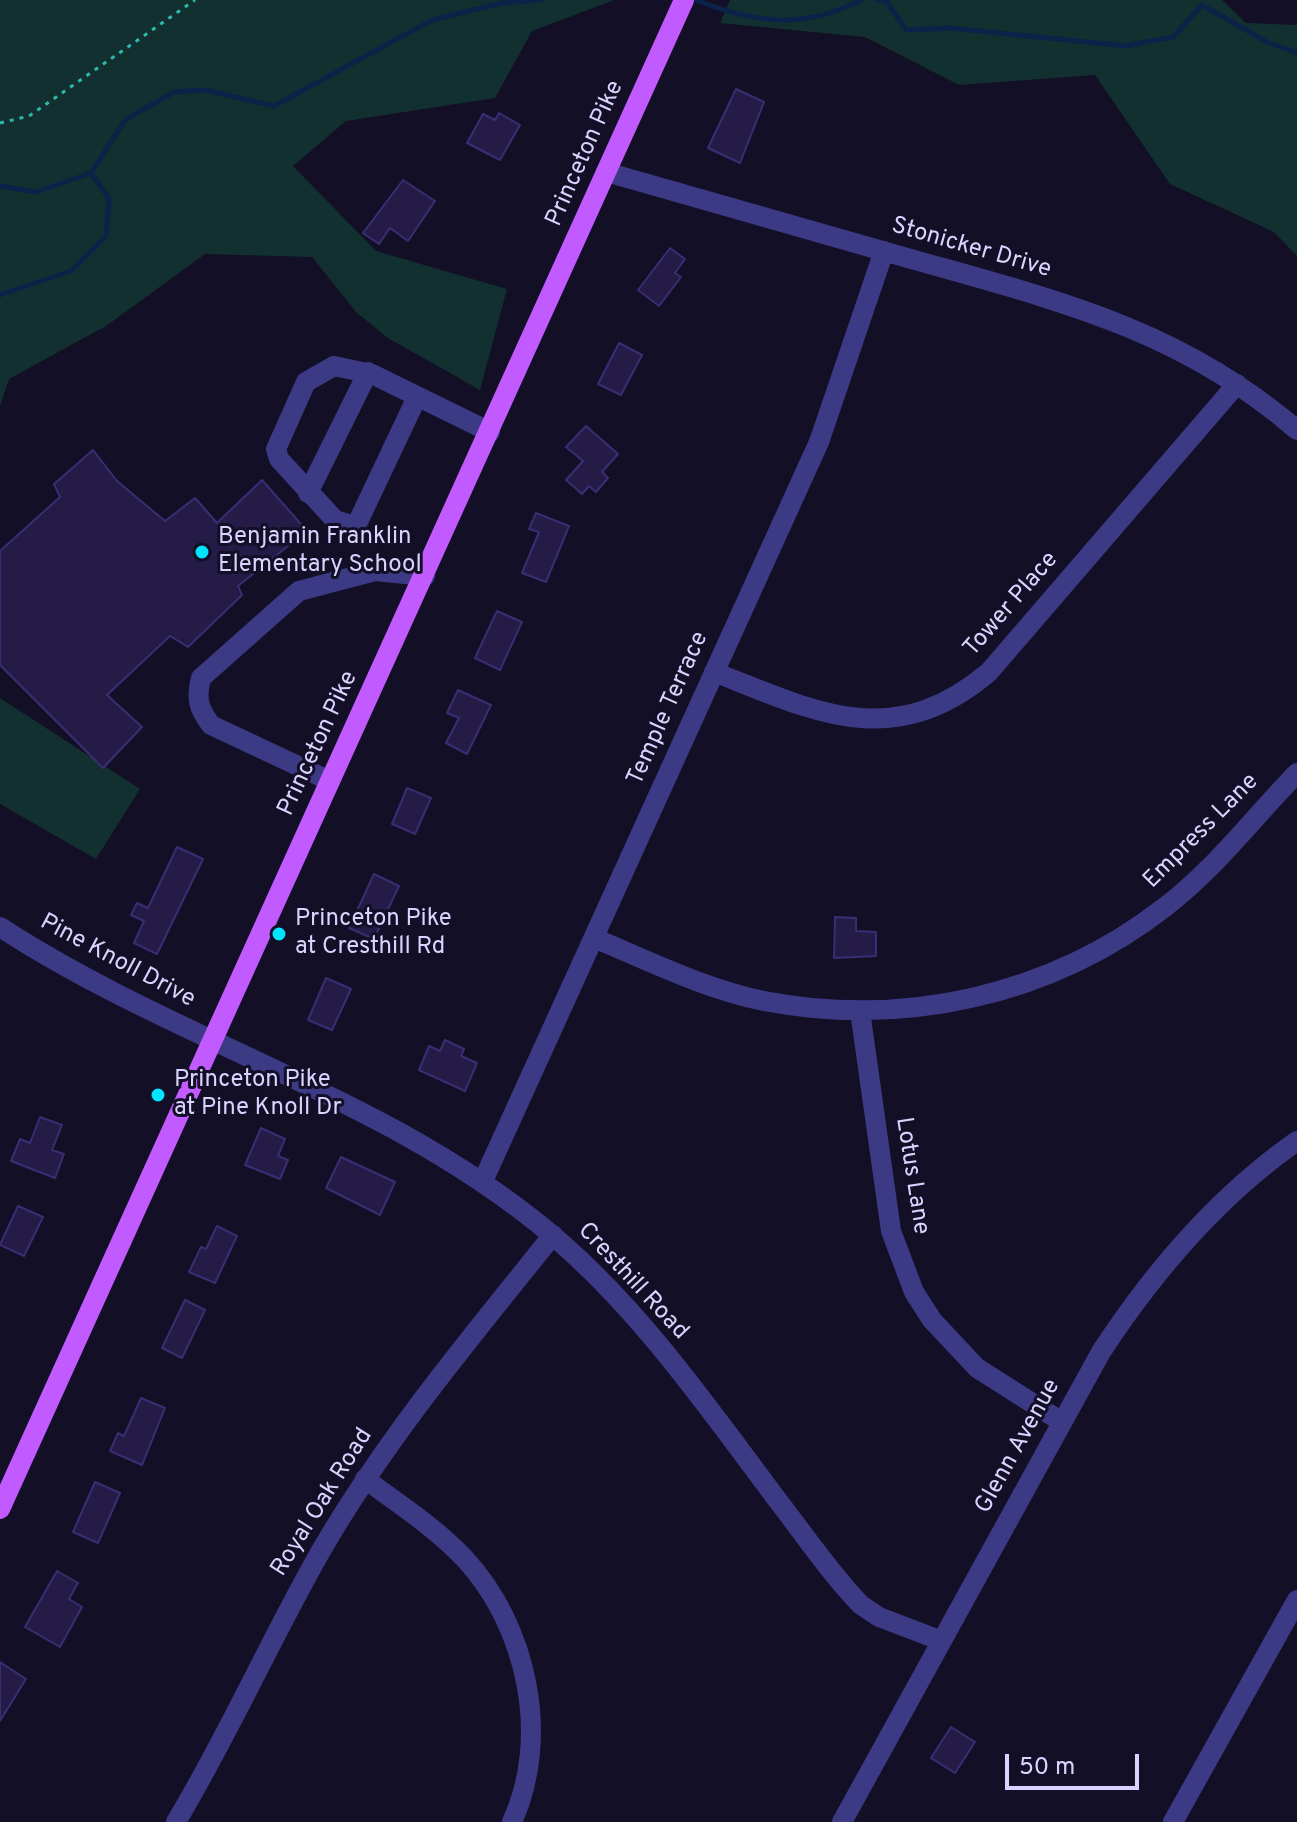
<!DOCTYPE html>
<style>
body{margin:0}
#map{position:relative;width:1297px;height:1822px;overflow:hidden;background:#130f26;font-family:Overpass,sans-serif}
canvas{display:block}
.scale{position:absolute;left:1005px;top:1754px;width:134px;height:36px;box-sizing:border-box;border:4px solid #d9d4ff;border-top:0;padding-left:10px;font-size:24px;line-height:28px;white-space:nowrap;color:#d9d4ff;-webkit-text-stroke:6px #130f26;paint-order:stroke}
</style>
<div id="map">
<canvas width="1297" height="1822"></canvas>
<div class="scale">50 m</div>
</div>
<script>
const ctx = document.querySelector('canvas').getContext('2d');
ctx.lineJoin = 'round';
function fill(path, color) { ctx.fillStyle = color; ctx.fill(path, 'evenodd'); }
function strokePath(path, color, width, dash) { ctx.strokeStyle = color; ctx.lineWidth = width; ctx.lineCap = dash ? 'butt' : 'round'; ctx.setLineDash(dash || []); ctx.stroke(path); }
function label(font, color, halo, rows, align = 'center') {
  ctx.font = font + ' Overpass,sans-serif'; ctx.lineWidth = 6; ctx.setLineDash([]); ctx.textBaseline = 'middle'; ctx.strokeStyle = halo; ctx.fillStyle = color; for (const [text, x, y, turn = 0] of rows) {
    ctx.save(); ctx.translate(x, y); ctx.rotate((+turn || 0) * Math.PI / 180); ctx.textAlign = isNaN(turn) ? turn : align; if (halo) ctx.strokeText(text, 0, 0); ctx.fillText(text, 0, 0); ctx.restore();
  }
}
fill(new Path2D(`
 M0,0H614L532,31L495,98L346,121L293,166L376,251L507,289L480,390L388,338L356,312L312,257L205,254L106,326L9,379L0,406Z
 M730,0H1222L1246,23L1297,25V256L1274,232L1170,184L1095,75L959,85L865,37L720,23Z
 M0,698L140,789L96,859L0,804Z`), '#12302f');
strokePath(new Path2D(`
 M696,0C754,23 803,30 861,0
 M877,0L887,2L906,30L950,28L1126,46L1173,37L1202,5L1267,42L1297,53
 M0,186L36,192L91,173
 M0,295L71,271L106,236L109,198L91,173L125,120L174,92L206,90L274,106L432,20L502,3L541,0`), '#0c2248', 5);
const building = new Path2D(`
 M736,89L764,102L740,163L708,148Z
 M499,113L520,125L500,160L467,143L483,114L495,120Z
 M403,180L435,201L408,241L390,228L379,244L363,233Z
 M670,248L685,259L675,273L681,277L659,306L638,290Z
 M619,343L642,355L621,395L598,384Z
 M586,426L618,454L602,472L608,478L596,492L589,486L582,494L566,480L583,461L566,447Z
 M93,450L117,481L165,521L195,498L217,523L262,480L307,531L238,586L242,595L188,647L170,636L107,695L142,727L103,768L0,665V551L60,497L54,484Z
 M536,513L569,526L546,582L522,573L539,532L529,529Z
 M497,611L522,622L500,670L475,658Z
 M458,690L491,705L467,754L446,743L459,718L447,713Z
 M407,788L431,798L415,834L392,824Z
 M177,847L203,859L157,954L134,943L144,921L131,915L137,903L148,908Z
 M374,874L399,886L374,939L349,928Z
 M835,917L856,918V931L876,932V956L834,958Z
 M326,978L351,989L332,1030L308,1020Z
 M445,1040L464,1049L461,1056L477,1063L465,1091L419,1070L429,1046L440,1051Z
 M40,1117L62,1125L52,1150L64,1154L55,1178L11,1161L20,1139L30,1143Z
 M261,1128L285,1139L278,1156L288,1160L280,1179L245,1165Z
 M341,1157L395,1182L380,1215L326,1188Z
 M18,1206L43,1217L24,1256L0,1245Z
 M217,1226L237,1236L215,1283L189,1272L201,1247L206,1249Z
 M185,1300L205,1310L182,1358L162,1348Z
 M141,1398L165,1408L142,1465L110,1451L118,1433L124,1436Z
 M95,1482L120,1493L98,1543L73,1532Z
 M57,1571L78,1583L69,1599L82,1607L60,1647L25,1627Z
 M0,1662L26,1679L0,1721Z
 M951,1727L975,1742L955,1773L931,1758Z`);
fill(building, '#241b47');
strokePath(building, '#3b2d73', 2);
strokePath(new Path2D(`
 M0,123L29,116L195,0`), '#2fb8b0', 3, [4, 6]);
strokePath(new Path2D(`
 M606,172C708,201 810,230 911,259C1056,300 1180,329 1297,430
 M417,397L356,526L335,520L279,459L276,449L306,382L334,366L372,374L490,432
 M308,493L368,372
 M714,672C816,712 893,753 989,672L1237,384
 M330,781L211,725C198,708 196,698 201,678L299,591L375,571L425,576
 M0,927C178,1043 389,1097 552,1235C643,1312 711,1412 782,1506C808,1540 832,1575 861,1605L879,1617L942,1641
 M594,938C649,961 705,989 764,1001C905,1028 1052,995 1165,907C1215,869 1253,818 1297,773
 M860,1011L891,1231L914,1292L932,1320L977,1368L1062,1422
 M483,1181L819,442L884,251
 M365,1479C399,1504 436,1528 465,1559C527,1626 551,1737 512,1822
 M176,1822C229,1734 271,1638 322,1549C388,1436 471,1337 553,1235
 M842,1822L1101,1352C1154,1271 1217,1197 1297,1141
 M1173,1822L1297,1600`), '#3d3a85', 20);
strokePath(new Path2D(`
 M0,1509L684,0`), '#c25bff', 20);
for (const [x, y, r, color] of [
 [202,552,8,"#00e5ff"],
 [279,934,8,"#00e5ff"],
 [158,1095,8,"#00e5ff"]
]) { const dot = new Path2D(); dot.arc(x, y, r, 0, 2 * Math.PI); ctx.fillStyle = color; ctx.fill(dot); strokePath(dot, '#130f26', 3); }
label('24px', '#d9d4ff', '#130f26', [
 ["Princeton Pike",586,154,-66],
 ["Stonicker Drive",971,249,16],
 ["Tower Place",1012,605,-49],
 ["Temple Terrace",669,709,-66],
 ["Princeton Pike",319,744,-65],
 ["Empress Lane",1202,832,-45],
 ["Pine Knoll Drive",117,962,28],
 ["Lotus Lane",911,1176,81],
 ["Cresthill Road",632,1282,47],
 ["Glenn Avenue",1019,1447,-61],
 ["Royal Oak Road",323,1503,-58]
]);
label('24px', '#d9d4ff', '#130f26', [
 ["Benjamin Franklin",218,538],
 ["Elementary School",218,566],
 ["Princeton Pike",295,920],
 ["at Cresthill Rd",295,948],
 ["Princeton Pike",174,1081],
 ["at Pine Knoll Dr",174,1109]
], 'left');
</script>
